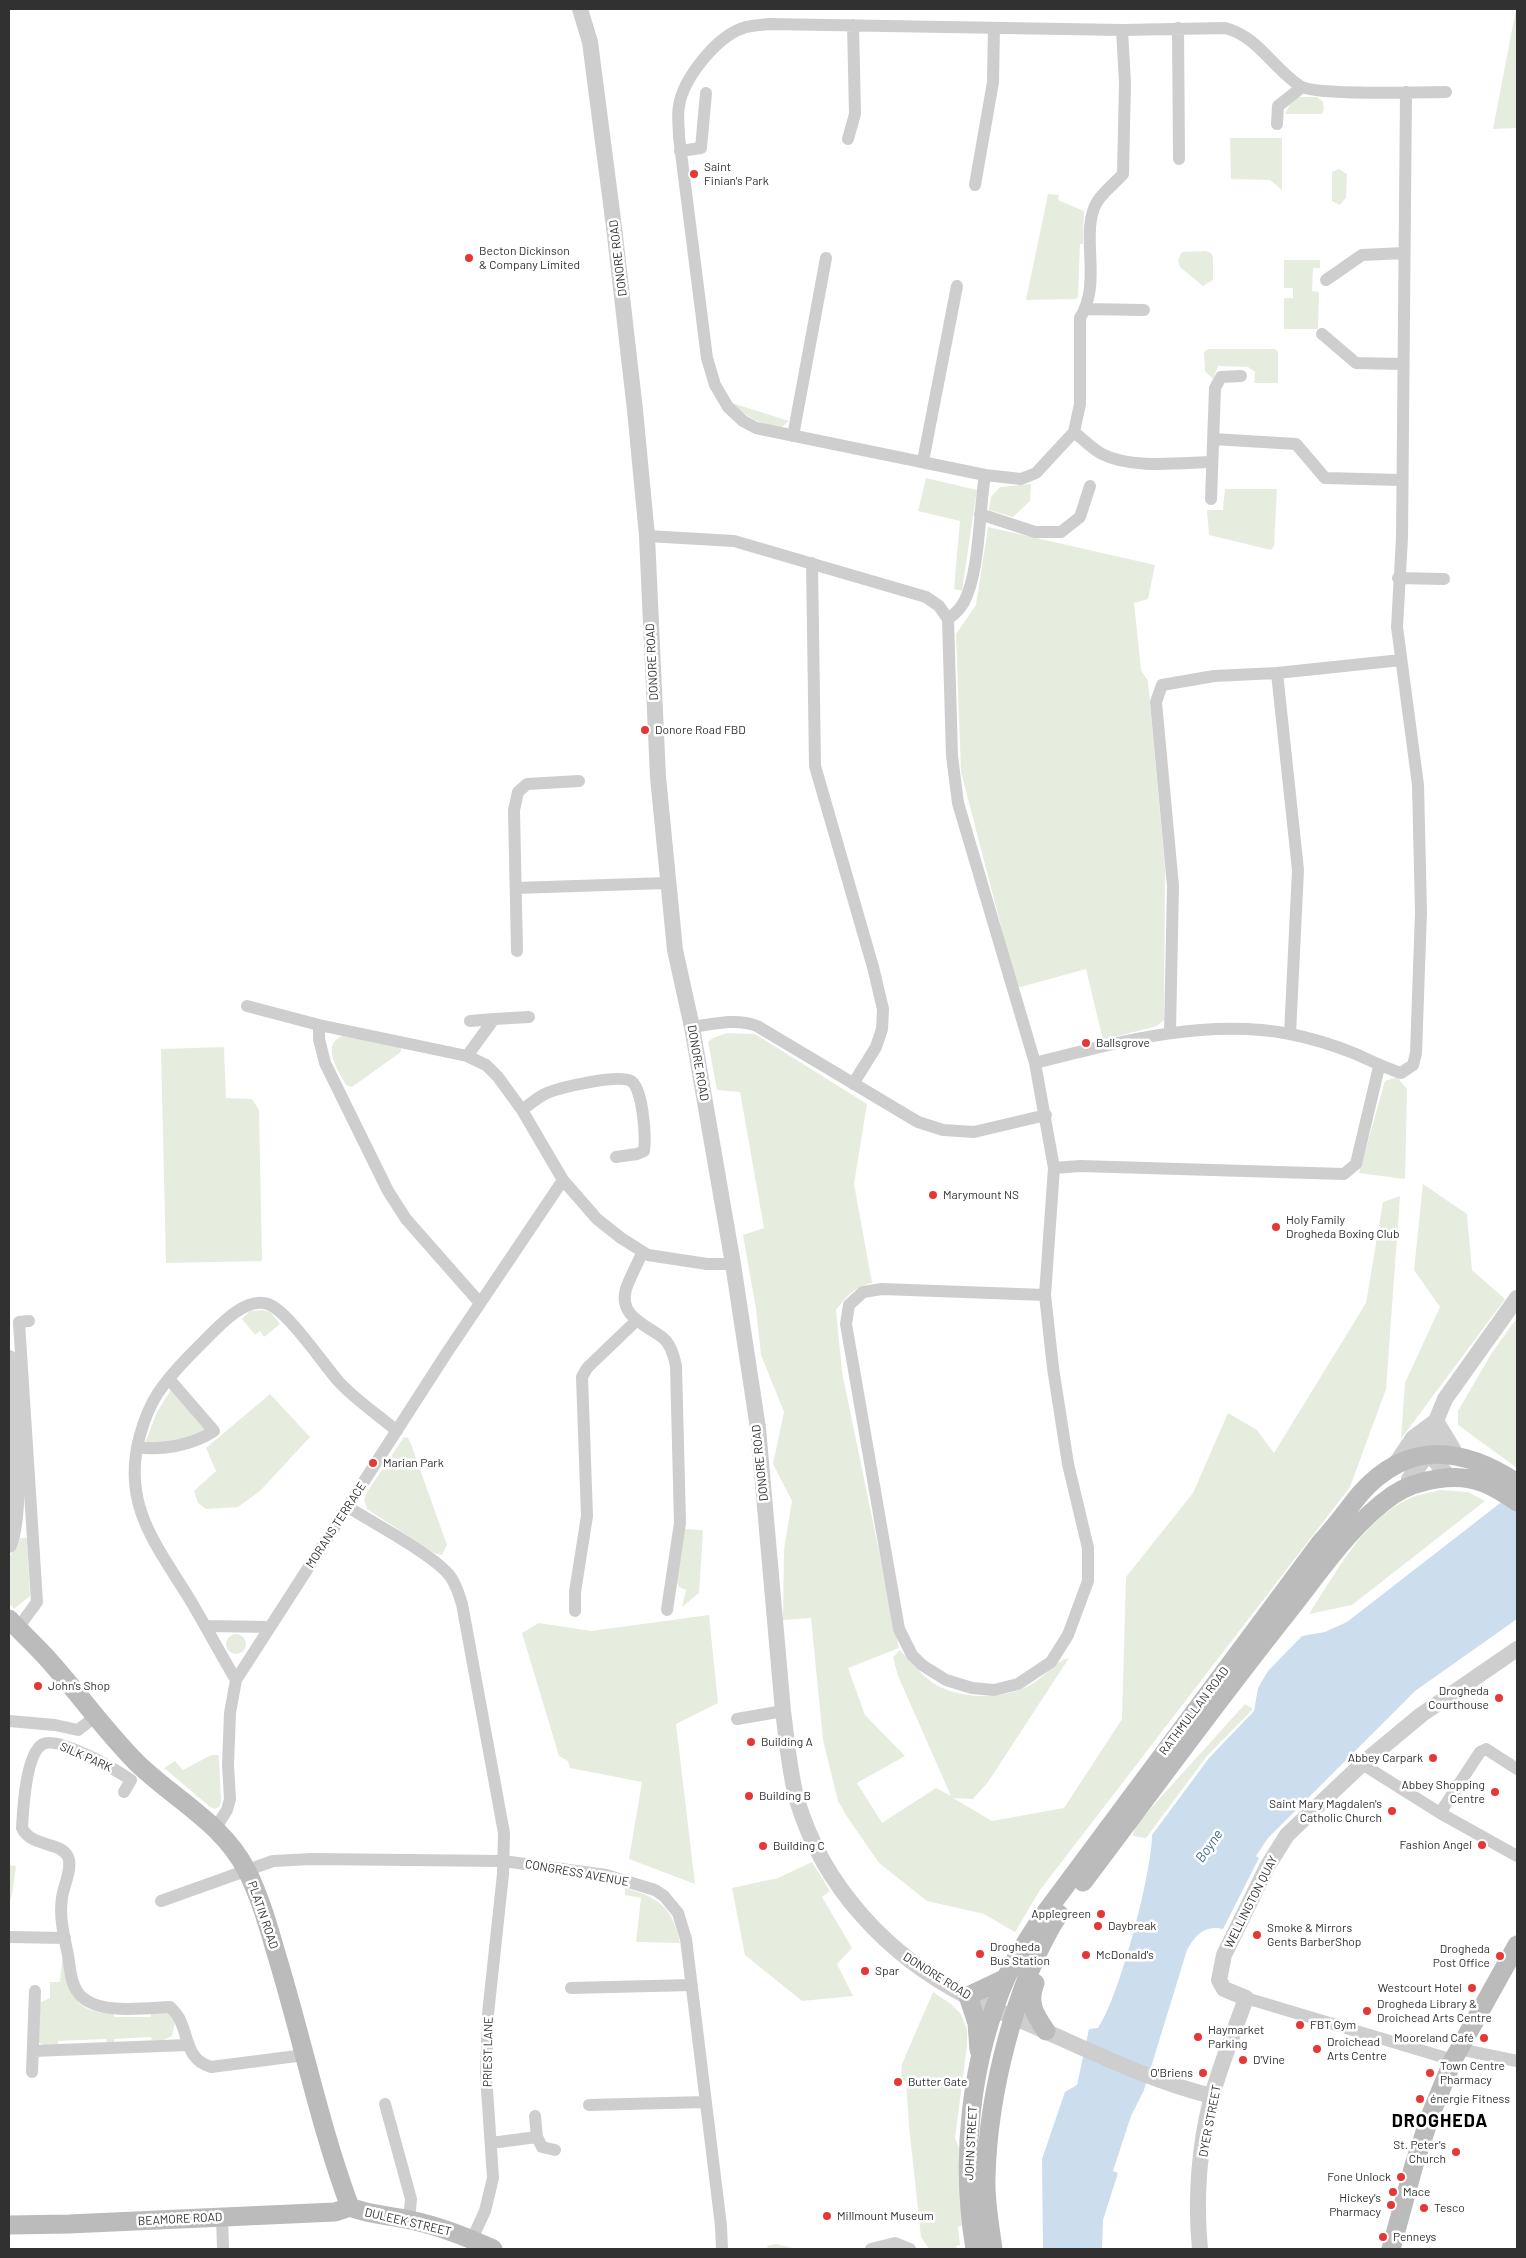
<!DOCTYPE html>
<meta charset="utf-8">
<style>
body{margin:0}
#map{position:relative;width:1526px;height:2258px;overflow:hidden;background:#fff;font-family:Barlow,sans-serif}
canvas{display:block}
.frame{position:absolute;inset:0;border:10px solid #313131;pointer-events:none}
</style>
<div id="map">
<canvas width="1526" height="2258"></canvas>
<div class="frame"></div>
</div>
<script>
const ctx = document.querySelector('canvas').getContext('2d');
ctx.lineJoin = 'round';
function fill(path, color) { ctx.fillStyle = color; ctx.fill(path, 'evenodd'); }
function strokePath(path, color, width, dash) { ctx.strokeStyle = color; ctx.lineWidth = width; ctx.lineCap = dash ? 'butt' : 'round'; ctx.setLineDash(dash || []); ctx.stroke(path); }
function label(font, color, halo, rows, align = 'center') {
  ctx.font = font + ' Barlow,sans-serif'; ctx.lineWidth = 5; ctx.setLineDash([]); ctx.textBaseline = 'middle'; ctx.strokeStyle = halo; ctx.fillStyle = color; for (const [text, x, y, turn = 0] of rows) {
    ctx.save(); ctx.translate(x, y); ctx.rotate((+turn || 0) * Math.PI / 180); ctx.textAlign = isNaN(turn) ? turn : align; if (halo) ctx.strokeText(text, 0, 0); ctx.fillText(text, 0, 0); ctx.restore();
  }
}
fill(new Path2D(`
 M1516,9L1517,128L1493,129Z
 M1299,97H1317L1323,102L1324,109L1322,114H1285L1290,104Z
 M1230,138H1282V190L1270,180L1231,179Z
 M1339,169L1347,174L1346,198L1340,205L1332,201V172Z
 M1048,194L1059,195L1058,200L1084,211L1083,244H1080L1078,297L1076,299L1026,300Z
 M1206,251L1211,253L1213,257V280L1203,286L1180,267L1178,260L1182,252Z
 M1284,260H1320V268H1313L1312,291L1319,292L1318,329H1284V298H1293V288H1284Z
 M1208,349H1275L1278,352V383H1254L1255,372L1248,367L1218,366L1213,379L1205,371L1204,352Z
 M732,403L789,421L782,427C762,426 746,417 732,403Z
 M926,478L977,490L962,591L954,589L960,521L918,511Z
 M1031,484L1030,501L1013,517L989,510L991,497L1000,487Z
 M1225,489H1277L1274,546L1271,550L1209,535L1207,510H1223Z
 M988,527L1155,565L1148,599L1134,603L1141,670L1148,681L1165,868L1164,1020L1157,1026L1103,1040L1086,969L1017,988L961,772L956,634L976,605Z
 M727,1033L755,1034L867,1104L854,1184L872,1283C855,1286 846,1297 836,1310L842,1372L899,1648L848,1668L865,1715L905,1756L857,1783L882,1823L936,1788L951,1796L898,1676L893,1657L900,1650C909,1660 919,1672 929,1680C955,1701 1008,1701 1035,1682C1047,1674 1054,1662 1069,1658L988,1782L973,1799L953,1798L992,1821L1064,1808L1122,1719L1126,1577L1193,1493L1228,1413L1257,1430L1274,1453L1366,1303L1383,1202L1400,1196L1386,1389L1350,1487L1040,1890L1015,1932L984,1914L927,1901L879,1863L846,1815L838,1801L823,1740L811,1618L783,1620L784,1549L792,1501L773,1464L784,1412L761,1355L756,1309L743,1235L764,1228L740,1092L717,1090L708,1042L713,1038Z
 M345,1035L401,1047V1052L352,1087L346,1085C338,1070 319,1043 345,1035Z
 M224,1047L226,1098L252,1099L259,1110L262,1261L166,1263L161,1049Z
 M1397,1077L1407,1089L1405,1179L1359,1173L1385,1081Z
 M1423,1184L1467,1214L1472,1270L1505,1299L1401,1439L1405,1383L1440,1307L1414,1270Z
 M263,1310L270,1312L280,1324L264,1337L260,1331L255,1335L242,1319L250,1311Z
 M1517,1318V1468L1458,1425V1411L1491,1354Z
 M172,1388L206,1425L207,1433L150,1447L145,1443L157,1412Z
 M270,1394L310,1437L260,1491L238,1507L206,1509L198,1503L194,1491L216,1471L206,1448Z
 M404,1437L408,1438L411,1444L447,1545L442,1555L434,1553L367,1509L364,1500L367,1492Z
 M1440,1490L1468,1492L1485,1501L1352,1605L1309,1614C1337,1571 1362,1521 1410,1498C1419,1494 1430,1493 1440,1490Z
 M684,1529L703,1530L699,1593L682,1607L686,1590L679,1587L676,1581Z
 M20,1538H27L30,1596L14,1609L9,1603V1558Z
 M709,1615L718,1703L676,1724L695,1884L629,1859L642,1782L570,1768L568,1761L559,1756L522,1633L539,1623L591,1631Z
 M226 1644a10 10 0 1 1 20 0a10 10 0 1 1-20 0Z
 M1245,1704L1253,1709L1207,1756L1146,1838L1133,1836L1135,1827L1151,1808Z
 M211,1755H218L219,1757L221,1802L219,1807L215,1809L210,1807L164,1768L175,1761L183,1770Z
 M812,1862L830,1891L822,1897L852,1948L837,1964L853,1996L802,2001L745,1955L732,1888L778,1878Z
 M9,1865L16,1866L12,1895L9,1903Z
 M625,1888C659,1897 673,1908 680,1943L636,1942L641,1898L625,1895Z
 M63,1953C72,1989 69,2014 114,2013V2017H151V2013H168L175,2022L172,2036L163,2040H152L151,2037L114,2039V2042L107,2043L106,2039L58,2041V2045H43L38,2042L39,2003L50,1998V1982H60Z
 M933,1992L951,2004L961,2014L967,2029V2046L955,2138L963,2159L964,2225L958,2227L960,2245L956,2246L957,2249H929L921,2237L909,2126L906,2081L901,2079L902,2064Z
 M776,2244L797,2249H768L767,2246Z`), '#e6eddf');
fill(new Path2D(`
 M1517,1490V1619L1415,1691L1268,1838L1256,1856L1259,1858L1223,1929C1204,1925 1196,1935 1187,1950L1144,2090L1131,2116L1113,2171L1118,2173L1103,2220L1102,2249H1043L1042,2159L1065,2092L1077,2085L1089,2029L1098,2028C1119,1998 1152,1873 1152,1835L1209,1758L1254,1711L1258,1688L1268,1671L1302,1636L1325,1632L1347,1622Z`), '#ccdded');
strokePath(new Path2D(`
 M1178,28L1179,159
 M1122,30L1125,83L1123,174C1115,183 1103,192 1097,202C1079,233 1103,282 1080,318V404L1074,432L1036,473L1021,479L985,475L756,428L743,421L728,407L715,385L707,358L679,137C679,127 677,116 679,106C683,79 716,37 743,28C751,25 761,25 769,24L1122,30L1225,28C1256,35 1274,69 1300,86C1315,96 1422,92 1446,92
 M1277,124L1278,106L1302,87
 M848,139L855,114L853,25
 M680,151L701,148L706,93
 M975,185L993,82L994,28
 M1326,280L1362,255L1404,253
 M1086,309L1144,310
 M1322,334L1356,363L1403,364
 M1074,432C1083,439 1092,449 1102,454C1131,469 1179,463 1211,462
 M793,436L826,258
 M1213,439L1296,444L1325,478L1401,480
 M923,461L957,286
 M1211,499L1215,388L1221,377L1241,376
 M980,514L1035,532H1061L1080,517L1090,486
 M647,536L734,541L926,597L939,606L948,619L952,756L958,803L1035,1063L1054,1168L1045,1295L1053,1368L1068,1464L1088,1548V1581L1068,1635L1051,1662L1018,1684L994,1690L972,1688L946,1680L922,1665L912,1655L899,1629L846,1324L849,1305L863,1292L882,1289L1045,1295
 M812,563L815,766L873,967L883,1009L882,1029L876,1047L853,1084
 M1398,578L1444,579
 M948,619C954,615 960,609 964,602C980,572 979,510 985,475
 M1277,673L1298,870L1290,1034
 M516,888L667,883
 M517,951L514,810L518,792L527,784L579,781
 M247,1006L319,1025L467,1056L486,1065L498,1077L522,1110L563,1180L597,1219L621,1238L648,1255L707,1264H733
 M470,1021L494,1019
 M319,1025V1039L325,1063L388,1191L406,1219L480,1303
 M692,1027C714,1024 736,1018 757,1026L918,1122L943,1130L974,1132L1046,1115
 M1170,1032L1173,886L1156,702L1162,685L1214,676L1277,673L1401,660
 M467,1056L494,1019L529,1017
 M1035,1063C1118,1042 1204,1018 1290,1034C1311,1038 1336,1046 1356,1054C1371,1061 1385,1068 1401,1073L1413,1065L1416,1053L1421,912L1418,785L1397,627L1402,538L1406,92
 M522,1110C530,1104 538,1097 547,1093C562,1087 618,1074 631,1081C643,1088 646,1138 644,1151L637,1154L616,1157
 M1054,1168L1080,1166L1344,1174L1356,1164L1379,1067
 M642,1253C637,1265 630,1277 626,1289C618,1317 647,1325 663,1338C671,1344 674,1356 676,1366L680,1523L667,1610
 M137,1447C161,1451 193,1445 214,1431L169,1379
 M348,1507C373,1523 434,1555 450,1576C456,1584 459,1594 462,1604L504,1833L503,1874L488,2014L486,2075L493,2178L485,2211L472,2239
 M575,1611V1592L587,1516L582,1377L587,1368L636,1321
 M206,1626L269,1627
 M18,1628L37,1602L19,1322L29,1321
 M236,1680C220,1653 205,1625 189,1598C155,1543 121,1503 140,1435C144,1421 150,1405 158,1393C171,1374 187,1358 203,1342C218,1327 245,1296 268,1304C288,1311 323,1364 339,1382C356,1400 378,1415 397,1431
 M737,1719L783,1711
 M9,1721L55,1725L78,1730L95,1717
 M1362,1764L1440,1813L1517,1856
 M124,1792L131,1780C116,1770 59,1736 43,1744C26,1753 23,1809 22,1828C32,1848 61,1841 68,1857C73,1868 63,1887 62,1898C59,1917 64,1936 68,1955C70,1967 70,1981 77,1991C92,2016 144,2008 170,2007C174,2011 178,2015 180,2020C189,2039 187,2060 211,2067L305,2055
 M1440,1813L1480,1752L1486,1749L1517,1769
 M215,1829L227,1810L230,1799L228,1765L230,1713L236,1680L446,1354L563,1180
 M161,1901L273,1861L312,1859L503,1861L606,1875L655,1890L664,1896L678,1913L686,1939L721,2226L722,2249
 M9,1937L65,1938
 M571,1988L692,1985
 M1246,1998L1453,2060
 M1459,2049L1517,2061
 M33,2051L187,2045
 M32,2072L35,1991
 M385,2104L411,2199L409,2219
 M589,2105L705,2102
 M535,2116L537,2137L542,2147L555,2150
 M491,2143L537,2137
 M222,2216L223,2249
 M871,2249L895,2243L910,2249`), '#cecece', 12);
strokePath(new Path2D(`
 M580,9L590,42L614,227L635,410L647,536L658,777L675,950L692,1027L733,1264L758,1428L783,1711C787,1740 789,1771 797,1800C823,1887 888,1956 968,1997C994,2010 1021,2020 1047,2032C1101,2056 1155,2082 1212,2096
 M9,1358C13,1400 24,1508 9,1545
 M1436,1421L1453,1449V1455
 M1422,1446L1450,1478
 M1395,1465L1413,1438L1436,1421L1445,1399L1517,1298
 M1411,1487L1409,1479C1421,1463 1440,1443 1436,1421
 M1200,2249C1195,2200 1199,2144 1212,2096C1221,2063 1235,2030 1246,1998L1224,1989L1219,1980L1224,1955L1267,1867L1287,1835L1362,1764L1421,1715L1517,1649`), '#cecece', 16);
strokePath(new Path2D(`
 M9,1619C21,1632 34,1644 46,1657C77,1691 104,1730 137,1763C174,1799 223,1823 247,1871C260,1897 268,1925 276,1953C302,2037 319,2124 350,2207
 M1083,1882C1151,1792 1217,1701 1287,1613C1319,1573 1350,1525 1393,1495C1417,1479 1457,1472 1484,1483C1496,1488 1507,1495 1517,1502
 M1035,1983C1027,2003 1035,2015 1046,2031
 M979,2050L977,2023L968,1996L1006,1978
 M350,2207C369,2215 389,2215 410,2220C439,2226 467,2237 493,2249
 M9,2225L69,2224L335,2212L350,2207
 M975,2249C960,2160 970,2061 1006,1978C1016,1956 1030,1936 1043,1916L1321,1542C1335,1527 1347,1510 1360,1494C1408,1440 1461,1446 1517,1483
 M993,2249C990,2226 985,2201 986,2177C988,2095 1015,1983 1059,1914
 M1391,2249L1414,2165L1431,2114L1453,2060L1517,1945`), '#bbb', 19);
for (const [x, y, r, color] of [
 [694,174,5,"#e53836"],
 [469,258,5,"#e53836"],
 [645,730,5,"#e53836"],
 [1086,1043,5,"#e53836"],
 [933,1195,5,"#e53836"],
 [1276,1227,5,"#e53836"],
 [373,1463,5,"#e53836"],
 [38,1686,5,"#e53836"],
 [1499,1698,5,"#e53836"],
 [751,1742,5,"#e53836"],
 [1433,1758,5,"#e53836"],
 [1495,1792,5,"#e53836"],
 [749,1796,5,"#e53836"],
 [1392,1811,5,"#e53836"],
 [1482,1845,5,"#e53836"],
 [763,1846,5,"#e53836"],
 [1101,1914,5,"#e53836"],
 [1098,1926,5,"#e53836"],
 [1257,1935,5,"#e53836"],
 [980,1954,5,"#e53836"],
 [1086,1955,5,"#e53836"],
 [1500,1956,5,"#e53836"],
 [865,1971,5,"#e53836"],
 [1472,1988,5,"#e53836"],
 [1367,2011,5,"#e53836"],
 [1300,2025,5,"#e53836"],
 [1198,2037,5,"#e53836"],
 [1484,2038,5,"#e53836"],
 [1317,2049,5,"#e53836"],
 [1243,2060,5,"#e53836"],
 [1203,2073,5,"#e53836"],
 [1430,2073,5,"#e53836"],
 [898,2082,5,"#e53836"],
 [1420,2099,5,"#e53836"],
 [1456,2152,5,"#e53836"],
 [1401,2177,5,"#e53836"],
 [1393,2192,5,"#e53836"],
 [1391,2205,5,"#e53836"],
 [1424,2208,5,"#e53836"],
 [827,2216,5,"#e53836"],
 [1383,2237,5,"#e53836"]
]) { const dot = new Path2D(); dot.arc(x, y, r, 0, 2 * Math.PI); ctx.fillStyle = color; ctx.fill(dot); strokePath(dot, '#fff', 2); }
label('12px', '#313131', '#fff', [
 ["Saint",704,167],
 ["Finian's Park",704,181],
 ["Becton Dickinson",479,251],
 ["& Company Limited",479,265],
 ["Donore Road FBD",655,730],
 ["Ballsgrove",1096,1043],
 ["Marymount NS",943,1195],
 ["Holy Family",1286,1220],
 ["Drogheda Boxing Club",1286,1234],
 ["Marian Park",383,1463],
 ["John's Shop",48,1686],
 ["Drogheda",1489,1691,"right"],
 ["Courthouse",1489,1705,"right"],
 ["Building A",761,1742],
 ["Abbey Carpark",1423,1758,"right"],
 ["Abbey Shopping",1485,1785,"right"],
 ["Centre",1485,1799,"right"],
 ["Building B",759,1796],
 ["Saint Mary Magdalen's",1382,1804,"right"],
 ["Catholic Church",1382,1818,"right"],
 ["Fashion Angel",1472,1845,"right"],
 ["Building C",773,1846],
 ["Applegreen",1091,1914,"right"],
 ["Daybreak",1108,1926],
 ["Smoke & Mirrors",1267,1928],
 ["Gents BarberShop",1267,1942],
 ["Drogheda",990,1947],
 ["Bus Station",990,1961],
 ["Drogheda",1490,1949,"right"],
 ["Post Office",1490,1963,"right"],
 ["McDonald's",1096,1955],
 ["Spar",875,1971],
 ["Westcourt Hotel",1462,1988,"right"],
 ["Drogheda Library &",1377,2004],
 ["Droichead Arts Centre",1377,2018],
 ["FBT Gym",1310,2025],
 ["Haymarket",1208,2030],
 ["Parking",1208,2044],
 ["Mooreland Café",1474,2038,"right"],
 ["Droichead",1327,2042],
 ["Arts Centre",1327,2056],
 ["D'Vine",1253,2060],
 ["Town Centre",1440,2066],
 ["Pharmacy",1440,2080],
 ["O'Briens",1193,2073,"right"],
 ["Butter Gate",908,2082],
 ["énergie Fitness",1430,2099],
 ["St. Peter's",1446,2145,"right"],
 ["Church",1446,2159,"right"],
 ["Fone Unlock",1391,2177,"right"],
 ["Mace",1403,2192],
 ["Hickey's",1381,2198,"right"],
 ["Pharmacy",1381,2212,"right"],
 ["Tesco",1434,2208],
 ["Millmount Museum",837,2216],
 ["Penneys",1393,2237]
], 'left');
label('12px', '#313131', '#fff', [
 ["DONORE ROAD",618,258,-97],
 ["DONORE ROAD",652,662,-93],
 ["DONORE ROAD",698,1063,80],
 ["DONORE ROAD",760,1463,-96],
 ["MORANS TERRACE",336,1525,-57],
 ["RATHMULLAN ROAD",1194,1711,-53],
 ["SILK PARK",86,1757,24],
 ["CONGRESS AVENUE",577,1873,10],
 ["WELLINGTON QUAY",1251,1902,-63],
 ["PLATIN ROAD",263,1915,71],
 ["DONORE ROAD",937,1976,32],
 ["PRIEST LANE",488,2052,-89],
 ["DYER STREET",1210,2121,-79],
 ["JOHN STREET",971,2143,-87],
 ["BEAMORE ROAD",180,2219,-3],
 ["DULEEK STREET",408,2222,13]
]);
label('italic 14px', '#3e6b94', '#fff', [
 ["Boyne",1209,1846,-55]
]);
ctx.letterSpacing = '1px';
label('bold 18px', '#000', '#fff', [
 ["DROGHEDA",1440,2121]
]);
ctx.letterSpacing = '0px';
</script>
